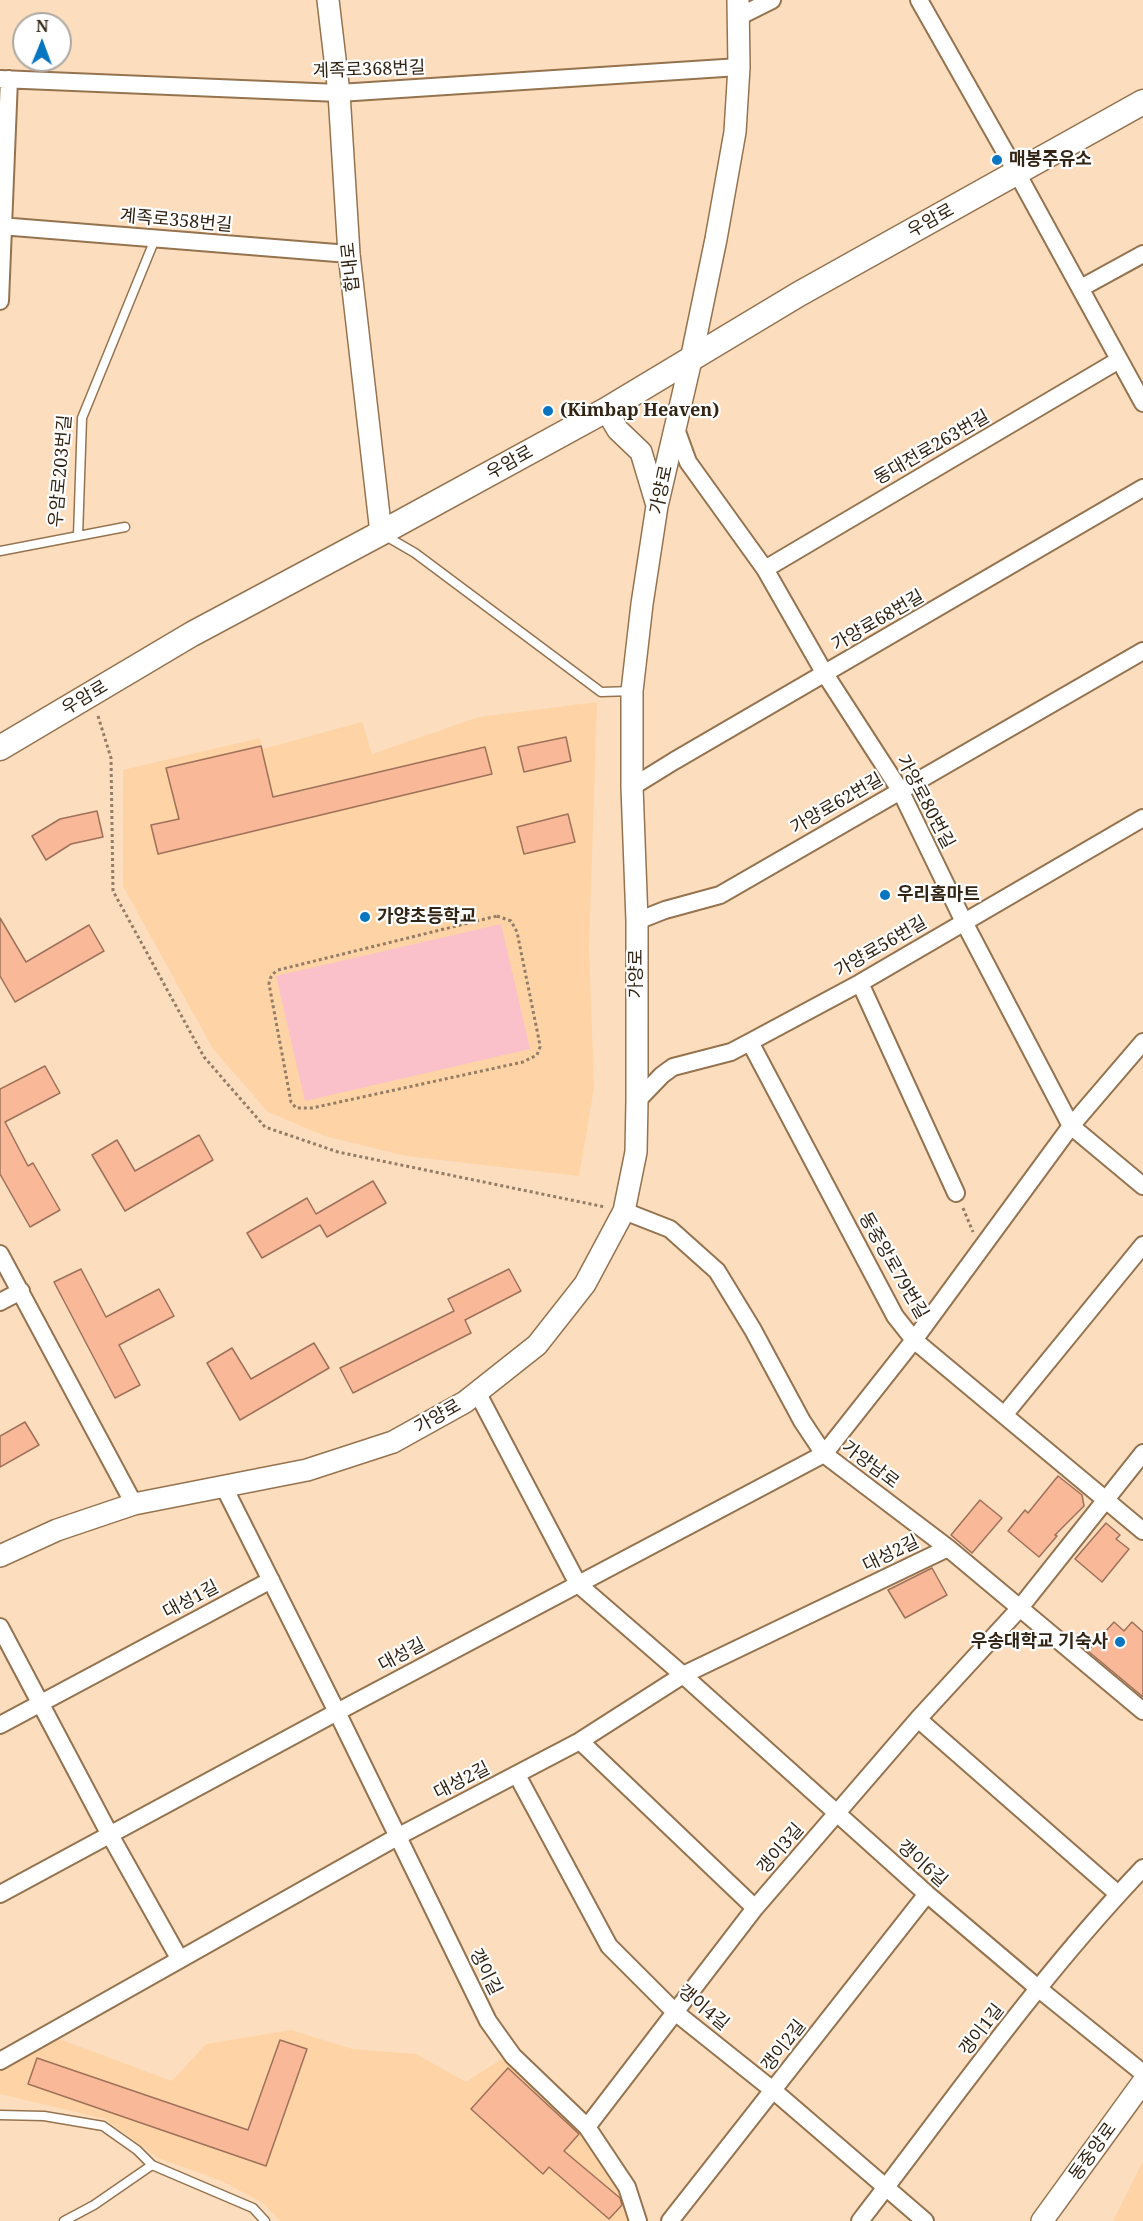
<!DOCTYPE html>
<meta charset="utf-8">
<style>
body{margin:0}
#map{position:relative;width:1143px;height:2221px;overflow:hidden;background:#fcddbe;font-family:"Noto Serif",serif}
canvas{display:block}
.north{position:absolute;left:12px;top:12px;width:60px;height:60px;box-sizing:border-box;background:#fff;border:2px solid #ada8a1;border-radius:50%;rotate:1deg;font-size:16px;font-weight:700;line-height:24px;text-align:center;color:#332515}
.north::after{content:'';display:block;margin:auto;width:21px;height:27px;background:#0775c0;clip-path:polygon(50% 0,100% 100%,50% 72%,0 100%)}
</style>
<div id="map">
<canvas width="1143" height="2221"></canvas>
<div class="north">N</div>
</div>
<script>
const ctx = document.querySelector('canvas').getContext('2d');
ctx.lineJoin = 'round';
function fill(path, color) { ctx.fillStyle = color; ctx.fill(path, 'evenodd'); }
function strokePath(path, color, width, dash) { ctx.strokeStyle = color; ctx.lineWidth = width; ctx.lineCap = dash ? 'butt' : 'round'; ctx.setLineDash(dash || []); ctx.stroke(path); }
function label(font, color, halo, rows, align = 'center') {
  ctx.font = font + ' "Noto Serif","Noto Sans KR",serif'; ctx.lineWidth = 4.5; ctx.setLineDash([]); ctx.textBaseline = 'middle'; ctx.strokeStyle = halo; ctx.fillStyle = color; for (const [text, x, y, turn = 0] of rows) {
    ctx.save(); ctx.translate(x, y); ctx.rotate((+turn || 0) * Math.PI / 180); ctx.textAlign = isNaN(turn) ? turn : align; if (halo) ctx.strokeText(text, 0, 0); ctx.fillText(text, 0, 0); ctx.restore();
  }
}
fill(new Path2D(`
 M597,702L589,948L594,1088L579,1176L406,1156L325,1136L268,1112L213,1049L123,886V770L260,738L263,749L362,722L372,754L479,717Z
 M291,2030L352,2049L416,2054L466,2082L508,2055L580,2133L624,2192L631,2221H280L263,2203L222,2181L158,2158L105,2119L0,2094V2071L56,2038L172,2081L206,2044Z
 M1143,2162V2221H1113L1141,2165Z`), '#fed3a5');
fill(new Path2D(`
 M501,924L530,1049L305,1101L276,976Z`), '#fac1ca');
const building = new Path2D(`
 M566,737L571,761L524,772L518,747Z
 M261,746L273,797L485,747L492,774L158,854L151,825L179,819L166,768Z
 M97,811L103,837L71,844L46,860L32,836L60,819Z
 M568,814L575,842L524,854L517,827Z
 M0,918L26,962L89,925L104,951L15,1002L0,976Z
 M45,1066L60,1093L5,1122L28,1166L33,1163L60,1210L30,1227L0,1174V1089Z
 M199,1135L213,1160L125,1211L92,1155L117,1140L135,1171Z
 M373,1181L386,1203L327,1237L320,1225L262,1258L247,1233L307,1198L316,1214Z
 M81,1269L106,1317L159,1289L174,1316L119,1345L140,1385L115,1398L54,1282Z
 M509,1269L521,1291L465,1320L471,1333L353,1393L340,1368L454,1311L448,1299Z
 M314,1343L329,1368L240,1420L207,1363L232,1348L251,1379Z
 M25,1422L39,1445L0,1467V1436Z
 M1058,1476L1082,1495L1084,1506L1055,1535L1057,1536L1039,1557L1008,1531L1025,1510L1028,1513Z
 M980,1500L1002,1518L972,1553L951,1535Z
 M1106,1523L1120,1535L1116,1539L1129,1549L1102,1582L1075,1559Z
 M932,1568L947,1595L905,1618L888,1590Z
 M1114,1622L1124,1631L1132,1622L1143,1632V1697L1088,1651Z
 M280,2040L307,2049L266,2166L28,2084L37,2058L248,2130Z
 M508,2068L579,2134L564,2151L620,2198L622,2205L609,2219L549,2167L543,2174L471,2109Z`);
fill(building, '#f9b897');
strokePath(building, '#9e715a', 1.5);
const service = new Path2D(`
 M384,535L415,553L601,692L632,691
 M78,536L82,418L155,239
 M0,551L125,527
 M0,2115L44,2116L103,2126L137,2150L152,2165L253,2208L265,2221
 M64,2221L94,2205L152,2165`);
const minor = new Path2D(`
 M919,0L1017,173L1143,403
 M740,16L772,0
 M0,79L339,93L739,67
 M0,226L349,254
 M1081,288L1143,254
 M0,301L9,79
 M676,429L688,462L765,569L825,674L900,790L964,922L1071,1126L1143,1186
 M765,569L1119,360
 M632,787L674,761L1143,488
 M637,921L665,910L720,895L1143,651
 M860,983L956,1193
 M750,1042L895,1316L914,1340L1143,1531
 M637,1101L662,1075L673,1067L731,1052L750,1042L860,983L1143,818
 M624,1211L670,1229L717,1271L753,1330L802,1421L824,1454L948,1548L1143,1711
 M0,1254L134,1504
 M0,1302L21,1291
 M477,1392L578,1584L683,1675L927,1894L1039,1989L1143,2073
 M1005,1414L1143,1245
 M224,1487L337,1712L488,2021L513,2056L587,2127L627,2187L638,2221
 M0,1627L110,1835L179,1958
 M918,1719L1118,1894
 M0,1725L271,1580
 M580,1741L755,1908
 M517,1775L609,1946L675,2012L774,2091L925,2221
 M0,1894L337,1712L824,1454L914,1340L1071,1126L1143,1042
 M0,2061L397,1837L580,1741L683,1675L948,1548
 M587,2127L755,1908L918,1719L1019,1609L1143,1453
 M670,2221L927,1894
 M860,2221C952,2102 1039,1977 1143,1868`);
const tertiary = new Path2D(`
 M328,0L339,93L349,254L381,533
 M606,410L618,430L641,452L656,502
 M0,1556L57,1530L134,1504L307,1470L393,1442L465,1402L537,1345L585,1284L624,1211L636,1152L637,1101V921L632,787V691L642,604L657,506L691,360L716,239L735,132L739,67L738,0
 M1042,2221L1143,2082`);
const secondary = new Path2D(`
 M0,748L192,634L381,533L606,410L799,294L1143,102`);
strokePath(service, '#95734f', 11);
strokePath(minor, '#95734f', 20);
strokePath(tertiary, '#95734f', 24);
strokePath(secondary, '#95734f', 27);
strokePath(new Path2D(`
 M98,716L111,758L113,891L204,1057L265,1127L338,1152L605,1207
 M497,916L511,921L517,932L539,1040L540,1047L537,1055L523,1062L312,1108H296L291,1102L269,984C270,977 272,974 278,970Z
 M963,1208L973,1232`), '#937d66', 3, [3, 3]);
strokePath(service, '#fff', 8);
strokePath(minor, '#fff', 16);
strokePath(tertiary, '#fff', 21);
strokePath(secondary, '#fff', 24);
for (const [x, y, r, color] of [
 [997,160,6,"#0775c0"],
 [548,411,6,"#0775c0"],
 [885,895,6,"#0775c0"],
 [365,917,6,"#0775c0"],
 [1120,1642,6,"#0775c0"]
]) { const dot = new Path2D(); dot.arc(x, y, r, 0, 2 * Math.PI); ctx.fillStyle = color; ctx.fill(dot); strokePath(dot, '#fff', 2); }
label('18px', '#332515', '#fff', [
 ["계족로368번길",369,70,-2],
 ["계족로358번길",176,221,5],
 ["우암로",931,221,-29],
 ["합내로",351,267,-96],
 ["동대전로263번길",932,448,-30],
 ["우암로",510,463,-29],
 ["우암로203번길",61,471,-85],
 ["가양로",662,490,-78],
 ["가양로68번길",878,621,-30],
 ["우암로",85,698,-31],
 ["가양로80번길",925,802,62],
 ["가양로62번길",837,804,-30],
 ["가양로56번길",881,947,-30],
 ["가양로",637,974,-90],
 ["동중앙로79번길",893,1266,60],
 ["가양로",438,1417,-30],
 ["가양남로",870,1465,37],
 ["대성2길",891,1554,-26],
 ["대성1길",191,1600,-28],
 ["대성길",402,1655,-28],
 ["대성2길",462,1781,-27],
 ["갱이3길",781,1849,-49],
 ["갱이6길",922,1864,42],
 ["갱이길",485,1972,63],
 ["갱이4길",703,2008,40],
 ["갱이1길",982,2030,-52],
 ["갱이2길",784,2046,-52],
 ["동중앙로",1093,2152,-54]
]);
label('bold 18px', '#332515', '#fff', [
 ["매봉주유소",1009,160],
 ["(Kimbap Heaven)",560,411],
 ["우리홈마트",897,895],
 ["가양초등학교",377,917],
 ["우송대학교 기숙사",1108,1642,"right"]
], 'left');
</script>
